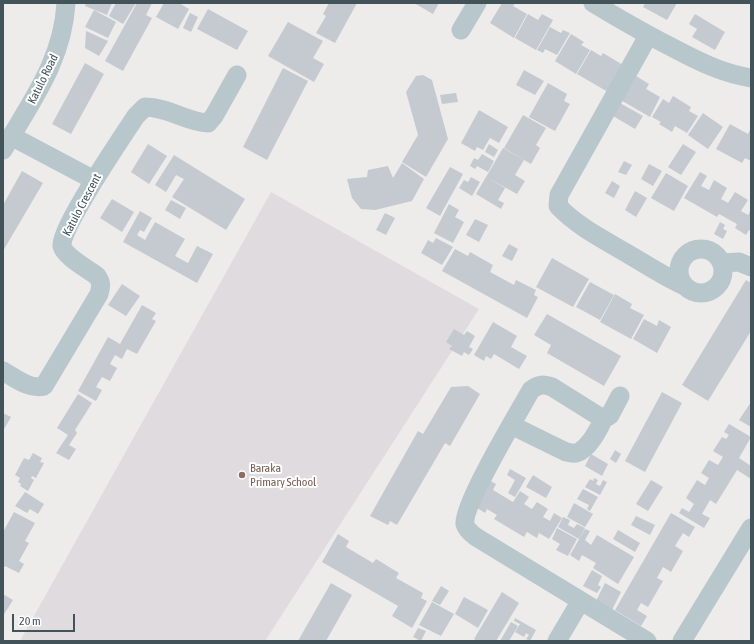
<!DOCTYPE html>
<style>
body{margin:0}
#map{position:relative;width:754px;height:644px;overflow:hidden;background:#eeebeb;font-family:"Asap Condensed",sans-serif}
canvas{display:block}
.frame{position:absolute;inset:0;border:4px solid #42545a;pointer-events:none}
.scale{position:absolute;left:12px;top:614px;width:63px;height:18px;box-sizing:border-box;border:2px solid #42545a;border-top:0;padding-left:5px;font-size:12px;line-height:14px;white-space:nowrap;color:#42545a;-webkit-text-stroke:3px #fff;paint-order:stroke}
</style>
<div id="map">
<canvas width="754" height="644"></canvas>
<div class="frame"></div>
<div class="scale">20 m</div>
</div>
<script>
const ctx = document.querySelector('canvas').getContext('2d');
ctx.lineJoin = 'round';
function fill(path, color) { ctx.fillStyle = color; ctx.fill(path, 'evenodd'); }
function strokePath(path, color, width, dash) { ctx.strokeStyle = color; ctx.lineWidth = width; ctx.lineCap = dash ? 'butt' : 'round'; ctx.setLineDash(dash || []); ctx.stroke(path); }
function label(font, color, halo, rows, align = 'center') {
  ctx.font = font + ' "Asap Condensed",sans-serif'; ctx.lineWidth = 4; ctx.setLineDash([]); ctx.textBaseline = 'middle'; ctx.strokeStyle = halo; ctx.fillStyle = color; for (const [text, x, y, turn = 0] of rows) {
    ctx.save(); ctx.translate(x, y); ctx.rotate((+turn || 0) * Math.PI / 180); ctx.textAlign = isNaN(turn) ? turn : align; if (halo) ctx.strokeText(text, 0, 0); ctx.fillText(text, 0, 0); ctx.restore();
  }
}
fill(new Path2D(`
 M271,192L479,309L265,641H20Z`), '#dfdbde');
fill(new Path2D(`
 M86,3H112L107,15L85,6Z
 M116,3H136L123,24L109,16Z
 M137,3H152L146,15L152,18L123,71L105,61Z
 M164,3H179L189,9L178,29L156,17Z
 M329,3H357L335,43L316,33L326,16L323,14Z
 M414,3H439L433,14Z
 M502,3H515L513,6L527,14L514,38L490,23Z
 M645,3H677L667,20L643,7Z
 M208,9L248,31L237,50L197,29Z
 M94,10L116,22L108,38L85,27Z
 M190,13L198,17L191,32L183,28Z
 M528,14L538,20L542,14L553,20L536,50L515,38Z
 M695,14L725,32L715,50L692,37L697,29L689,24Z
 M288,22L323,41L313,58L324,64L314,82L268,56Z
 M550,27L561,33L563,30L570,33L557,55L545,49L543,53L537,50Z
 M86,31L108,41L99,56L85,48Z
 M571,34L584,42L581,45L590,50L576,74L555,61Z
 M591,50L601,56L603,53L623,65L608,92L577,74Z
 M85,63L104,74L71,134L52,124Z
 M283,68L308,81L267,160L243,147Z
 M524,70L544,81L535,95L516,85Z
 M633,74L649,84L646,89L660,97L650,117L619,99Z
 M423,75L432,80L448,139L426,177L402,162L418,135L406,92L416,76Z
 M548,83L567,94L564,101L570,104L555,131L529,117Z
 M456,93L458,102L442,104L440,95Z
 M673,96L691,107L689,111L698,116L687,133L675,126L672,132L659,124L661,122L652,117L663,99L669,103Z
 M620,103L643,116L635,129L613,116Z
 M479,110L508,127L499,143L490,138L483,150L477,147L475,151L461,143Z
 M703,113L723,127L708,149L688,135Z
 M523,115L546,128L536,145L540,148L531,164L504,148Z
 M730,124L748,134L751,128V161L745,158L742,163L716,149Z
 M148,144L167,156L149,184L131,172Z
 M489,144L498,150L494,157L485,152Z
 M683,144L696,152L681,175L668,167Z
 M503,148L524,160L515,175L525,181L517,194L486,177Z
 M482,154L494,161L488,172L477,166L475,169L470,166L474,158L478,160Z
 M174,155L245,199L226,230L172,197L184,179L176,175L166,192L155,185Z
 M624,161L632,165L626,175L618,172Z
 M402,163L424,179L412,201L375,210L361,209L352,198L347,179L367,177L368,170L388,166L393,178Z
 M649,164L662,171L653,186L641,179Z
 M450,167L463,174L440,216L426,208Z
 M22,171L43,183L3,251V205Z
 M700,172L707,176L701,186L709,190L714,180L727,188L721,199L728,203L735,192L748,200L741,211L748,215L751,210V231L749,230L746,235L735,228L737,224L719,214L717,217L684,198Z
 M666,173L688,186L674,211L651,198Z
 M471,177L480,182L472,196L459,188L464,180L468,182Z
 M486,177L505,188L498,200L504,203L501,209L476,194Z
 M612,181L620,186L614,198L605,193Z
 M635,191L647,198L636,217L625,210Z
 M112,199L134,212L122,232L100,218Z
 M171,200L186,208L180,219L165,210Z
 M449,204L459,210L455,217L464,222L453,243L434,233Z
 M140,211L152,218L144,232L140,230L137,235L145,240L155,222L185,239L175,256L188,263L197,246L213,254L197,283L123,242Z
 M385,213L395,218L386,235L376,230Z
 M475,219L488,225L479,242L466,235Z
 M720,222L725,225L723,229L727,231L723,239L714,234Z
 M436,238L453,247L442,265L421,253L428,240L433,243Z
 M509,244L518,249L512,261L502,256Z
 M455,249L468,256L470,252L493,265L490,272L514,285L516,280L536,290L534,295L538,297L527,318L442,271Z
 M552,258L589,279L573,307L536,287Z
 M746,280L751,283V331L708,401L682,385Z
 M590,282L614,295L600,320L576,307Z
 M122,284L140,296L126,316L108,305Z
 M615,294L632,304L630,308L644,315L631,339L600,322Z
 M142,305L156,313L152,319L156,321L137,354L127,349L122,359L115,355L110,364L117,368L110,381L102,377L96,387L102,390L96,401L78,391L108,337L120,344Z
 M547,314L621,356L604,386L547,353L551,345L534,335Z
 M644,319L657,326L659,320L671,327L657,353L633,339Z
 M493,322L517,336L511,347L527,356L519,369L494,354L491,359L486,356L484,361L474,355Z
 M454,329L464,335L467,331L475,336L469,347L473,349L469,355L464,352L462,356L449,349L452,346L446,342Z
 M468,386L480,394L450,446L445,443L397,525L390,521L388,525L370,516L418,431L423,434L451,387Z
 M662,392L682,403L645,472L625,461Z
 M78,394L92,403L75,430L77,433L69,445L76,449L69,460L56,453L68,435L57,428Z
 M751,402V427L739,420Z
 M3,413L11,417L3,431Z
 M729,424L751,437L739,458L751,466V479L737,470L716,504L710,500L702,514L710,518L704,528L679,513L682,508L689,512L694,504L686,498L697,480L705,485L709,478L701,473L709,460L718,465L723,457L713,451L722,437L726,439L729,435L724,432Z
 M615,450L621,454L616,463L610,459Z
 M33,453L42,458L40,462L44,463L36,478L32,476L31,478L34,480L28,491L20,486L21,484L18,482L20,478L15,475L24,458L29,460Z
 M591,454L608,464L602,476L585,466Z
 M510,469L526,478L515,497L508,493L515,480L507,475Z
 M533,475L552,487L546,498L526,487Z
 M594,478L598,480L596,484L600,486L603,480L607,482L600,495L585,487L590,479L593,481Z
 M489,480L496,484L493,490L513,502L520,491L529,497L524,504L532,509L537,502L548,509L543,517L550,521L554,513L562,518L549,539L539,533L537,538L527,532L524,537L494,519L497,515L487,509L485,513L474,506Z
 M651,480L663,487L648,511L636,504Z
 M583,489L598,497L590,511L587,509L589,505L577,499Z
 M25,492L44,504L38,514L30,509L27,513L15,506Z
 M574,503L593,514L585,527L567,517Z
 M14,512L35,523L25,541L29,543L19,561L24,564L19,573L5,566L3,569V532Z
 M671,513L695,527L689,537L683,533L675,546L683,551L671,572L663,567L657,578L663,581L648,607L641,603L637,610L647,616L641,626L615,610Z
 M636,516L655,525L650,535L631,525Z
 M563,517L570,520L568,525L574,528L577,524L585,528L579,539L558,527Z
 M557,528L577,539L568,556L556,550L560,544L552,539Z
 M585,529L590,531L585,540L591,545L597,535L634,557L618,584L593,568L596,563L582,555L579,561L570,555Z
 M618,530L640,543L635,552L613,539Z
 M338,534L349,541L346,547L373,563L376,559L399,573L396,578L423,593L421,598L427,601L412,628L392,616L398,606L322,562Z
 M592,570L602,576L598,585L601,587L597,593L583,586Z
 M331,583L352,595L326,641H298Z
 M605,583L621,592L612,610L596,601Z
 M441,586L449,591L440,605L432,601Z
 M502,592L519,603L496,641H477L474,639Z
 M3,594L13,600L3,616Z
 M464,597L488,610L478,628L455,614Z
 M432,602L454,614L441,636L419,625Z
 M515,618L536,630L530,641L526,639L529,635L526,633L524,637L515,632L520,624L514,621Z
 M511,622L518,626L509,641H500Z
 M418,628L426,631L421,641L413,637Z`), '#c4cacf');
strokePath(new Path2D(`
 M593,3C621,20 649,36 679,51C704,64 723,73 751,78
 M461,30L477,3
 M648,36L568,179L559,195L558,206C578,227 603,239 628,254C647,265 665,277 685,286
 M11,136L94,180
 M3,150C31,102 63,60 66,3
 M679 271a22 22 0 1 1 44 0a22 22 0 1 1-44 0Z
 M723,263L739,262L751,267
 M3,371C15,378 30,390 44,386L99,294C101,287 102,283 97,276C88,269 65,257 62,246C59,230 124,134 136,116L145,107C168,107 187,122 208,123L214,116L237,75
 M620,396L610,415L607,417H600L552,387C544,384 539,384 531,390C520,410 462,506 465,524C466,529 472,534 476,537L647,641
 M511,425L566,452C568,452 573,454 576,453C588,450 600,428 604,417
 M557,641L580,602
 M682,641L751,528`), '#b8c7cc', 19);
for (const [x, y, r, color] of [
 [242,475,4,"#8d6e63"]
]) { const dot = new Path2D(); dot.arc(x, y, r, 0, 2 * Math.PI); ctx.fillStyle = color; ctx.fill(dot); strokePath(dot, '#fff', 1.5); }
label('12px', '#42545a', '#fff', [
 ["Katulo Road",43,79,-64],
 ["Katulo Crescent",82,205,-62]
]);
label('12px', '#785e54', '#fff', [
 ["Baraka",250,468],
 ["Primary School",250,482]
], 'left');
</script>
